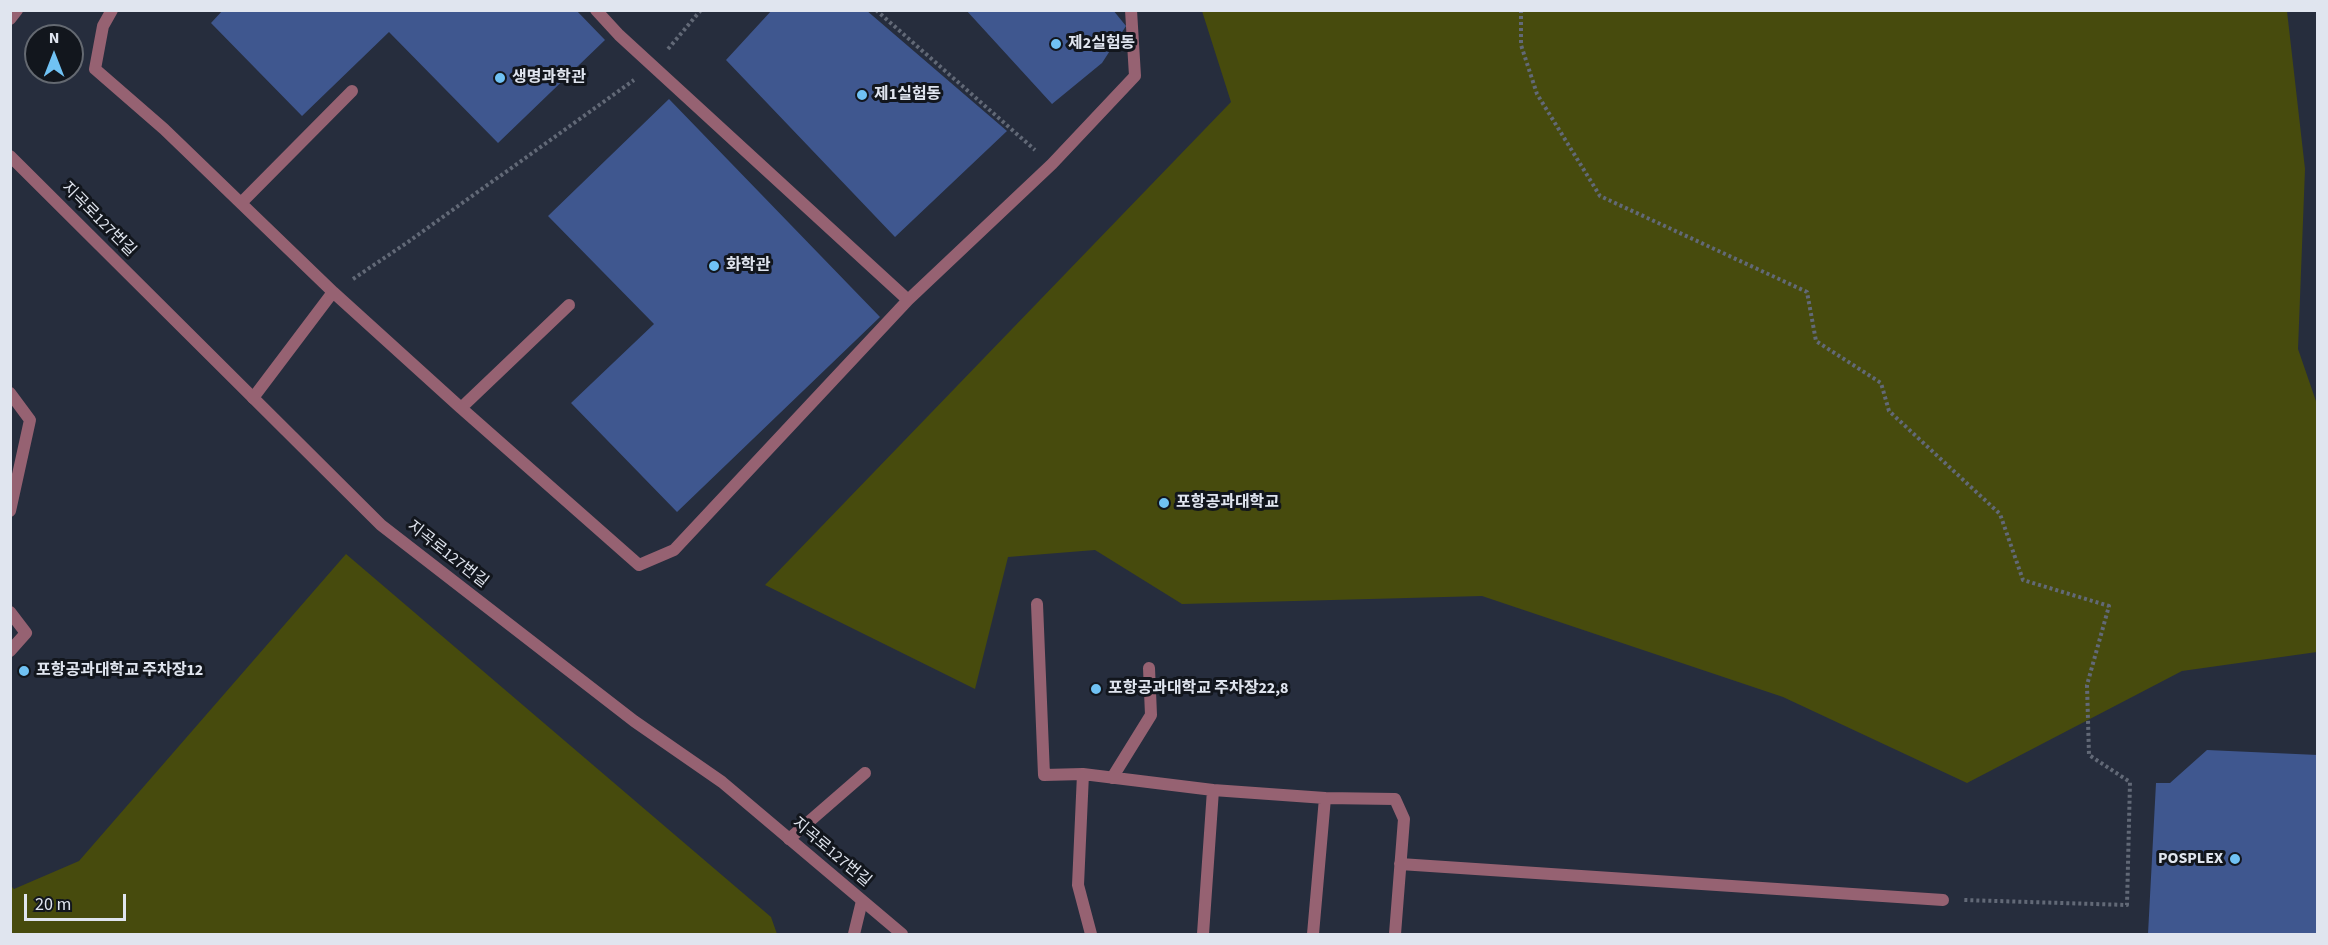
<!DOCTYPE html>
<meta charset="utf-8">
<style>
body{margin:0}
#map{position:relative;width:2328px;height:945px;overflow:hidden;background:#262d3d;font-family:"Source Sans 3",sans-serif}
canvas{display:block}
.frame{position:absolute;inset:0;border:12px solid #e0e5ef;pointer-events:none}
.north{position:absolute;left:24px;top:24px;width:60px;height:60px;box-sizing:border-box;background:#12161d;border:2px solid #646971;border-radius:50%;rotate:0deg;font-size:16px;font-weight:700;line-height:24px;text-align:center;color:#e0e5ef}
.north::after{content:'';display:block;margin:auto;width:21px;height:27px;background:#70c2f4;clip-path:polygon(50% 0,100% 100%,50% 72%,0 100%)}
.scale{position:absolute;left:24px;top:894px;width:102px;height:27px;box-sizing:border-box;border:3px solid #e0e5ef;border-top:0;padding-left:8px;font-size:18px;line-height:21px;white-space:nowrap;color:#e0e5ef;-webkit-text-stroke:4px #12161d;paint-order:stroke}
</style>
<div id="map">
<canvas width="2328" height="945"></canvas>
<div class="frame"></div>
<div class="north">N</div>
<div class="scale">20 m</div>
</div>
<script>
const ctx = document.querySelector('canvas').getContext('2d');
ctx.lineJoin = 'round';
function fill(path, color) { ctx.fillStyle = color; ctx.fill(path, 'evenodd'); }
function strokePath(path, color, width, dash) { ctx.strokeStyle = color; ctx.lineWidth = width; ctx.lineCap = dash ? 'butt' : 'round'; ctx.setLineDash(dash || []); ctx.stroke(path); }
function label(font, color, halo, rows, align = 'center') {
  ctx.font = font + ' "Source Sans 3","Noto Sans KR",sans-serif'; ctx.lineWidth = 6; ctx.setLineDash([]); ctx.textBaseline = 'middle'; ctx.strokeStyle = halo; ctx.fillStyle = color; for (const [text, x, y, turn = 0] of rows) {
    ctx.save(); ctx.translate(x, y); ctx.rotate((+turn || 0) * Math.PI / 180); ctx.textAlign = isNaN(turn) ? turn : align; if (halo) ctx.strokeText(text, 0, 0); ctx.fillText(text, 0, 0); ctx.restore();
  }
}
fill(new Path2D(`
 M1202,11H2287L2305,169L2298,349L2318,407L2317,652L2182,671L1967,783L1783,697L1482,596L1182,604L1095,550L1008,557L975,689L765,585L1231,102Z
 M346,554L771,917L777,934H11V886L14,889L79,861Z`), '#474b0d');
fill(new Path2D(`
 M223,10H576L605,40L498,143L389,32L302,116L211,23Z
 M772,10H866L1007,131L895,237L726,60Z
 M966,10H1113L1126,26L1102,63L1052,104Z
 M669,99L880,317L677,512L571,403L654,324L548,216Z
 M2207,750L2318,755V934H2148L2156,783H2170Z`), '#3f578f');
strokePath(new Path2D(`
 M876,10L1035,150
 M1521,10V45L1537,94L1600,196L1807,292L1816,341L1881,383L1889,411L2000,514L2023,580L2109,606L2087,685L2089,755L2130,782L2127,905L1964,900
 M668,49L701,10
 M353,279L408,242L634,80`), '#626977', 4, [3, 3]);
strokePath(new Path2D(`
 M112,10L103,26L95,69L164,129L333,292L253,398
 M10,19L17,10
 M241,203L352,91
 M333,292L461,408L569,305
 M908,300L1052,164L1135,76L1131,10
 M10,393L30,420L10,511
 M461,408L639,565L674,550L908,300L619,35L596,10
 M1037,604L1044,775L1083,774
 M10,612L26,633L10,651
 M1112,778L1151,715L1149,668
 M789,839L865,773
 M1400,864L1943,900
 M854,934L862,901
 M1091,934L1078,885L1083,774L1213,790
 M1203,934L1213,790L1325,798
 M1313,934L1325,798L1395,799L1404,819L1395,934`), '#966272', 12);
strokePath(new Path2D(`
 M10,156L381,525L634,721L722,782L902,934`), '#966272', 12);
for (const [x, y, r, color] of [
 [1056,44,6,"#70c2f4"],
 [500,78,6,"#70c2f4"],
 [862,95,6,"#70c2f4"],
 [714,266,6,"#70c2f4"],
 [1164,503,6,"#70c2f4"],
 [24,671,6,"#70c2f4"],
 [1096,689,6,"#70c2f4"],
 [2235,859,6,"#70c2f4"]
]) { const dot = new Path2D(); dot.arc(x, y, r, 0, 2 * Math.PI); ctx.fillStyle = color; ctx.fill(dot); strokePath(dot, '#12161d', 2); }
label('bold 16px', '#e0e5ef', '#12161d', [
 ["제2실험동",1068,44],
 ["생명과학관",512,78],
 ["제1실험동",874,95],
 ["화학관",726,266],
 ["포항공과대학교",1176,503],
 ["포항공과대학교 주차장12",36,671],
 ["포항공과대학교 주차장22,8",1108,689],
 ["POSPLEX",2223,859,"right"]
], 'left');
label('16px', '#e0e5ef', '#12161d', [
 ["지곡로127번길",98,220,45],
 ["지곡로127번길",447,555,38],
 ["지곡로127번길",831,853,40]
]);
</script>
